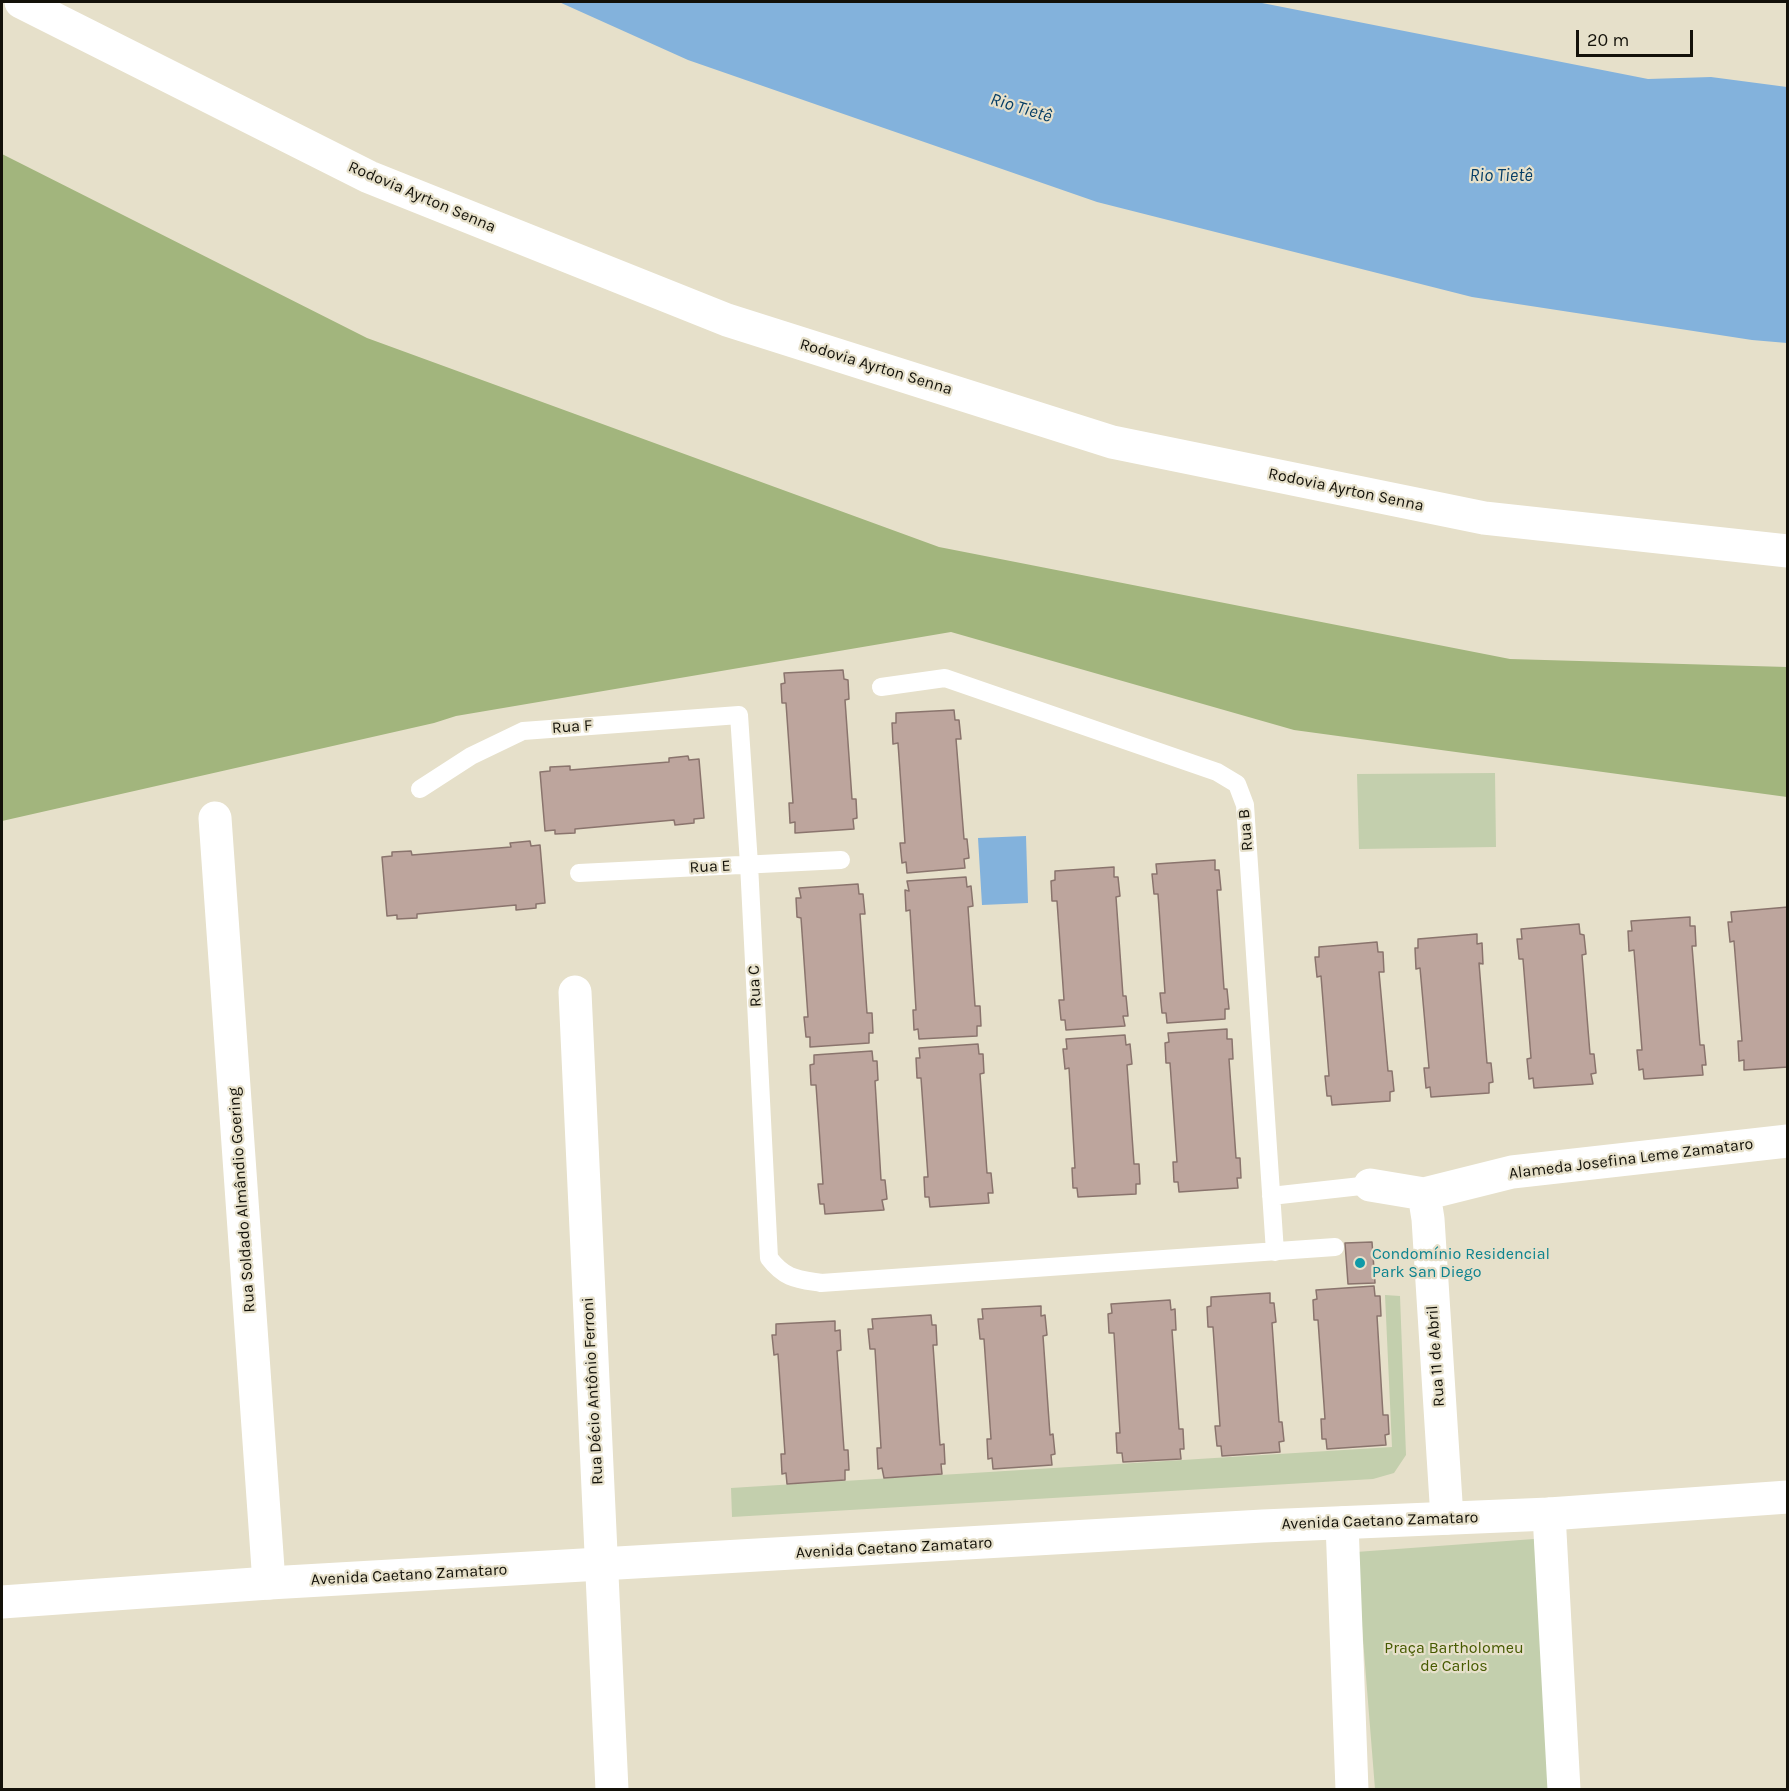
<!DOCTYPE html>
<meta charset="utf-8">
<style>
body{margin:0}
#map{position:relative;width:1789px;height:1791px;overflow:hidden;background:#e6e0ca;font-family:Karla,sans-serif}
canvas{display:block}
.frame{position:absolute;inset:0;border:3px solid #131109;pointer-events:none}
.scale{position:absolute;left:1576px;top:30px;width:117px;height:27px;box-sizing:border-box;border:3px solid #131109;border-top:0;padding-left:8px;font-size:18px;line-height:21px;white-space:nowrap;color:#131109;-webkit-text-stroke:4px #e6e0ca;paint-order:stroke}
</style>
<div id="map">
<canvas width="1789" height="1791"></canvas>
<div class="frame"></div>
<div class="scale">20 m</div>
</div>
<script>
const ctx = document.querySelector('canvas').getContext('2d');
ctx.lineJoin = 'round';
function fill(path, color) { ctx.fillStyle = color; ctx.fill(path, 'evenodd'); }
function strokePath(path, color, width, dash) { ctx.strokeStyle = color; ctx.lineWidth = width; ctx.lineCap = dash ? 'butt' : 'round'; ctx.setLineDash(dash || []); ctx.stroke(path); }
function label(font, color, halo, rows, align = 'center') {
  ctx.font = font + ' Karla,sans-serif'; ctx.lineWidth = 4.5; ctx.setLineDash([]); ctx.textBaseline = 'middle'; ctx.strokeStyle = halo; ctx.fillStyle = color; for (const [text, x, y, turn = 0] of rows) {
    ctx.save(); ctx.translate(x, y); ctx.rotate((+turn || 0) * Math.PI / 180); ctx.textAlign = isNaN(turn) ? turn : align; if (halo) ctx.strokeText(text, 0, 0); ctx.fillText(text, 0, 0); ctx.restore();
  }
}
fill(new Path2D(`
 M1495,773L1496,847L1359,849L1357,774Z
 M1385,1295L1400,1296L1406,1455L1394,1473L1373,1479L732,1517L731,1488L1392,1447Z
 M1534,1539L1554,1789H1375L1356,1552Z`), '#c3cfad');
fill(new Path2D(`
 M2,154L367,338L939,547L1510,659L1787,667V797L1294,730L951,632L456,716L434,723L2,821Z`), '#a2b57d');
fill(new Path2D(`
 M559,2H1257L1648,79L1711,77L1787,87V343L1752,340L1472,297L1097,202L688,60Z
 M1026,836L1028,903L982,905L978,838Z`), '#83b2dc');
const building = new Path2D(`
 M843,670L844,679L848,680L849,699L845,700L852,799H856L857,818L853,819L854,829L795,833V822L790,823L789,803H793L786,703H782L781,684L785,683L784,673Z
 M954,710L955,720H959L961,739H956L964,839H967L969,858L964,859L965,868L907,873L906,862L902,863L900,843H905L898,743L893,744L892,723H896V713Z
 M688,756L689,760L699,759L704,818L694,819V823L675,825L674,820L575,829V833L555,834V830L545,831L540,772L550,771V767L570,766V770L669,762V758Z
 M530,841L531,846L540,845L545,903L536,904V908L516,910V905L417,914V918L397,919V915L387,916L382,857L392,856V852L411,851L412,855L511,847L510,843Z
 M1215,860V870H1219L1221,890H1217L1224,989H1227L1229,1009H1225V1019L1167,1023L1166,1013H1162L1160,993H1165L1158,894H1154L1152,874H1157L1156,864Z
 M1114,867V877H1118L1120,896L1116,897L1123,996H1126L1128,1016H1123L1125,1026L1066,1030L1065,1020H1061L1059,1000H1064L1057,901H1052L1051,881L1055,880V871Z
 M966,877L967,887L971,886L973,906L968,907L975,1006H980L981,1026H977V1036L919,1039L918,1029L914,1030L913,1010H916L910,910L906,911L905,890L909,891L907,881Z
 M858,884L859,894H863L865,914H860L867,1013H872L873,1033H869V1043L810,1047V1037H806L804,1017H808L801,918L797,917L796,898H801L799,888Z
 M1788,907V1067L1744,1070V1060L1739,1061L1738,1041H1742L1734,941L1730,942L1728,922H1732L1731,912Z
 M1690,917V926H1695L1696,946H1692L1700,1045H1704L1706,1065H1702L1703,1075L1644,1079L1643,1069L1639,1070L1637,1050H1642L1634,950L1629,951L1628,931H1632L1631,921Z
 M1579,924L1580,934L1584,935L1586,954L1582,955L1590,1054H1594L1596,1073L1591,1074L1593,1084L1534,1088L1533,1078L1529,1079L1527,1059L1531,1058L1523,959H1519L1517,939H1522L1521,929Z
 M1477,934V944L1482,943L1483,964L1479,963L1487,1063H1491L1493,1082L1489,1083V1093L1431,1097L1430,1087L1426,1088L1424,1068H1429L1420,968L1416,969L1415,948H1418V939Z
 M1377,942L1378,952H1383L1384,972H1379L1388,1071H1392L1394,1091L1390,1092V1101L1332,1105L1331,1096H1327L1325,1076H1329L1321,976L1317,977L1315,957H1319V947Z
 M1227,1029V1039H1232L1233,1059H1229L1236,1158H1240L1241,1178H1237L1238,1188L1179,1192L1178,1182H1174L1173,1162H1177L1170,1063H1166L1165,1043L1169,1042L1168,1033Z
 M1125,1035L1126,1045L1130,1044L1132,1064L1127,1065L1134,1164H1139L1140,1184H1136V1194L1078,1197L1077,1188H1073L1072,1168H1075L1069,1068L1065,1069L1063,1049H1067L1066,1039Z
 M978,1044L979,1054H983L984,1073L980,1074L987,1173H991L993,1193H988L989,1203L930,1207L929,1197H925L924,1177H928L921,1078H917L916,1058H920L919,1048Z
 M872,1051L873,1061H877L878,1080L875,1081L881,1180H885L887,1199L882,1200L884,1210L825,1214L824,1204H820L818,1184H823L816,1085H811L810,1065L814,1064V1055Z
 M1372,1242L1375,1283L1348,1284L1345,1243Z
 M1374,1286L1375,1296H1380L1381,1316H1377L1383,1415H1388L1389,1434L1385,1435L1386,1445L1327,1449L1326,1439H1322L1321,1419H1325L1318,1320H1314L1313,1300L1317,1299L1316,1290Z
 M1270,1293V1303H1274L1276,1322L1272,1323L1279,1422H1282L1284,1441L1279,1442L1280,1452L1222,1456L1221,1446H1217L1215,1426H1220L1213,1327H1208L1207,1307L1211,1306V1297Z
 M1170,1300L1171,1310L1175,1309L1176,1330H1172L1179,1429H1183L1184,1449H1180L1181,1459L1123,1462L1122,1453H1117L1116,1433H1120L1114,1333H1109L1108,1314L1112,1313L1111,1304Z
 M1041,1306V1316L1045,1315L1047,1335L1043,1336L1050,1435L1053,1434L1055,1454L1051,1455L1052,1465L993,1469L992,1458L988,1459L987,1439H991L984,1339H980L978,1319H983L982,1309Z
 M931,1315L932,1325H936L937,1345H933L940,1445L944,1444L945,1464H941L942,1474L884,1478L882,1468L878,1469L877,1448H881L875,1349H870L868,1329H873L872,1319Z
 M835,1321V1331L840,1330L841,1350L837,1351L844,1450H848L849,1470H845V1480L787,1484L786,1473L782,1474L781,1454H785L778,1354L774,1355L772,1335H776V1324Z`);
fill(building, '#bda59d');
strokePath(building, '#8a746d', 1.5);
strokePath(new Path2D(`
 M881,687L945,678L1217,772L1237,784L1245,805L1275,1252
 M420,789L471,756L523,731L739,715L749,864L769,1258C785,1279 797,1279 821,1283L1335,1247
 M579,873L841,860
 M1271,1196L1370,1185`), '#fff', 18);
strokePath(new Path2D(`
 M215,818L269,1583
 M575,992L612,1790
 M1370,1185L1424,1194L1512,1172L1788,1141
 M1424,1194L1428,1219L1447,1518
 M1549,1514L1564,1790
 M1342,1523L1352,1790`), '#fff', 33);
strokePath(new Path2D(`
 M2,1602L269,1583L1263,1526L1549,1514L1788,1497`), '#fff', 33);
strokePath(new Path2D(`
 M21,2L369,177L727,320L1112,442L1484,518L1788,551`), '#fff', 33);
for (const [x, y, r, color] of [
 [1360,1263,6,"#0f9aa8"]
]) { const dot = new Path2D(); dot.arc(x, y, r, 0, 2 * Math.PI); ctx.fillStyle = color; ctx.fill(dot); strokePath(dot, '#e6e0ca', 2); }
label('16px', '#131109', '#e6e0ca', [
 ["Rodovia Ayrton Senna",422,197,23],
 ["Rodovia Ayrton Senna",876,367,17],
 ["Rodovia Ayrton Senna",1346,490,12],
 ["Rua F",572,727,-4],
 ["Rua B",1246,830,-95],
 ["Rua E",710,867,-3],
 ["Rua C",755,986,-93],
 ["Alameda Josefina Leme Zamataro",1631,1159,-7],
 ["Rua Soldado Almândio Goering",242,1200,-94],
 ["Rua 11 de Abril",1436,1356,-94],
 ["Rua Décio Antônio Ferroni",593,1391,-93],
 ["Avenida Caetano Zamataro",1380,1521,-2],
 ["Avenida Caetano Zamataro",894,1548,-3],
 ["Avenida Caetano Zamataro",409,1575,-3]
]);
label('16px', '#0d838f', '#e6e0ca', [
 ["Condomínio Residencial",1372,1254],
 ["Park San Diego",1372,1272]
], 'left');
label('16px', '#465a00', '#e6e0ca', [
 ["Praça Bartholomeu",1454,1648],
 ["de Carlos",1454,1666]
]);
label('italic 18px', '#053d65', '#e6e0ca', [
 ["Rio Tietê",1021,108,17],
 ["Rio Tietê",1501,176]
]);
</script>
